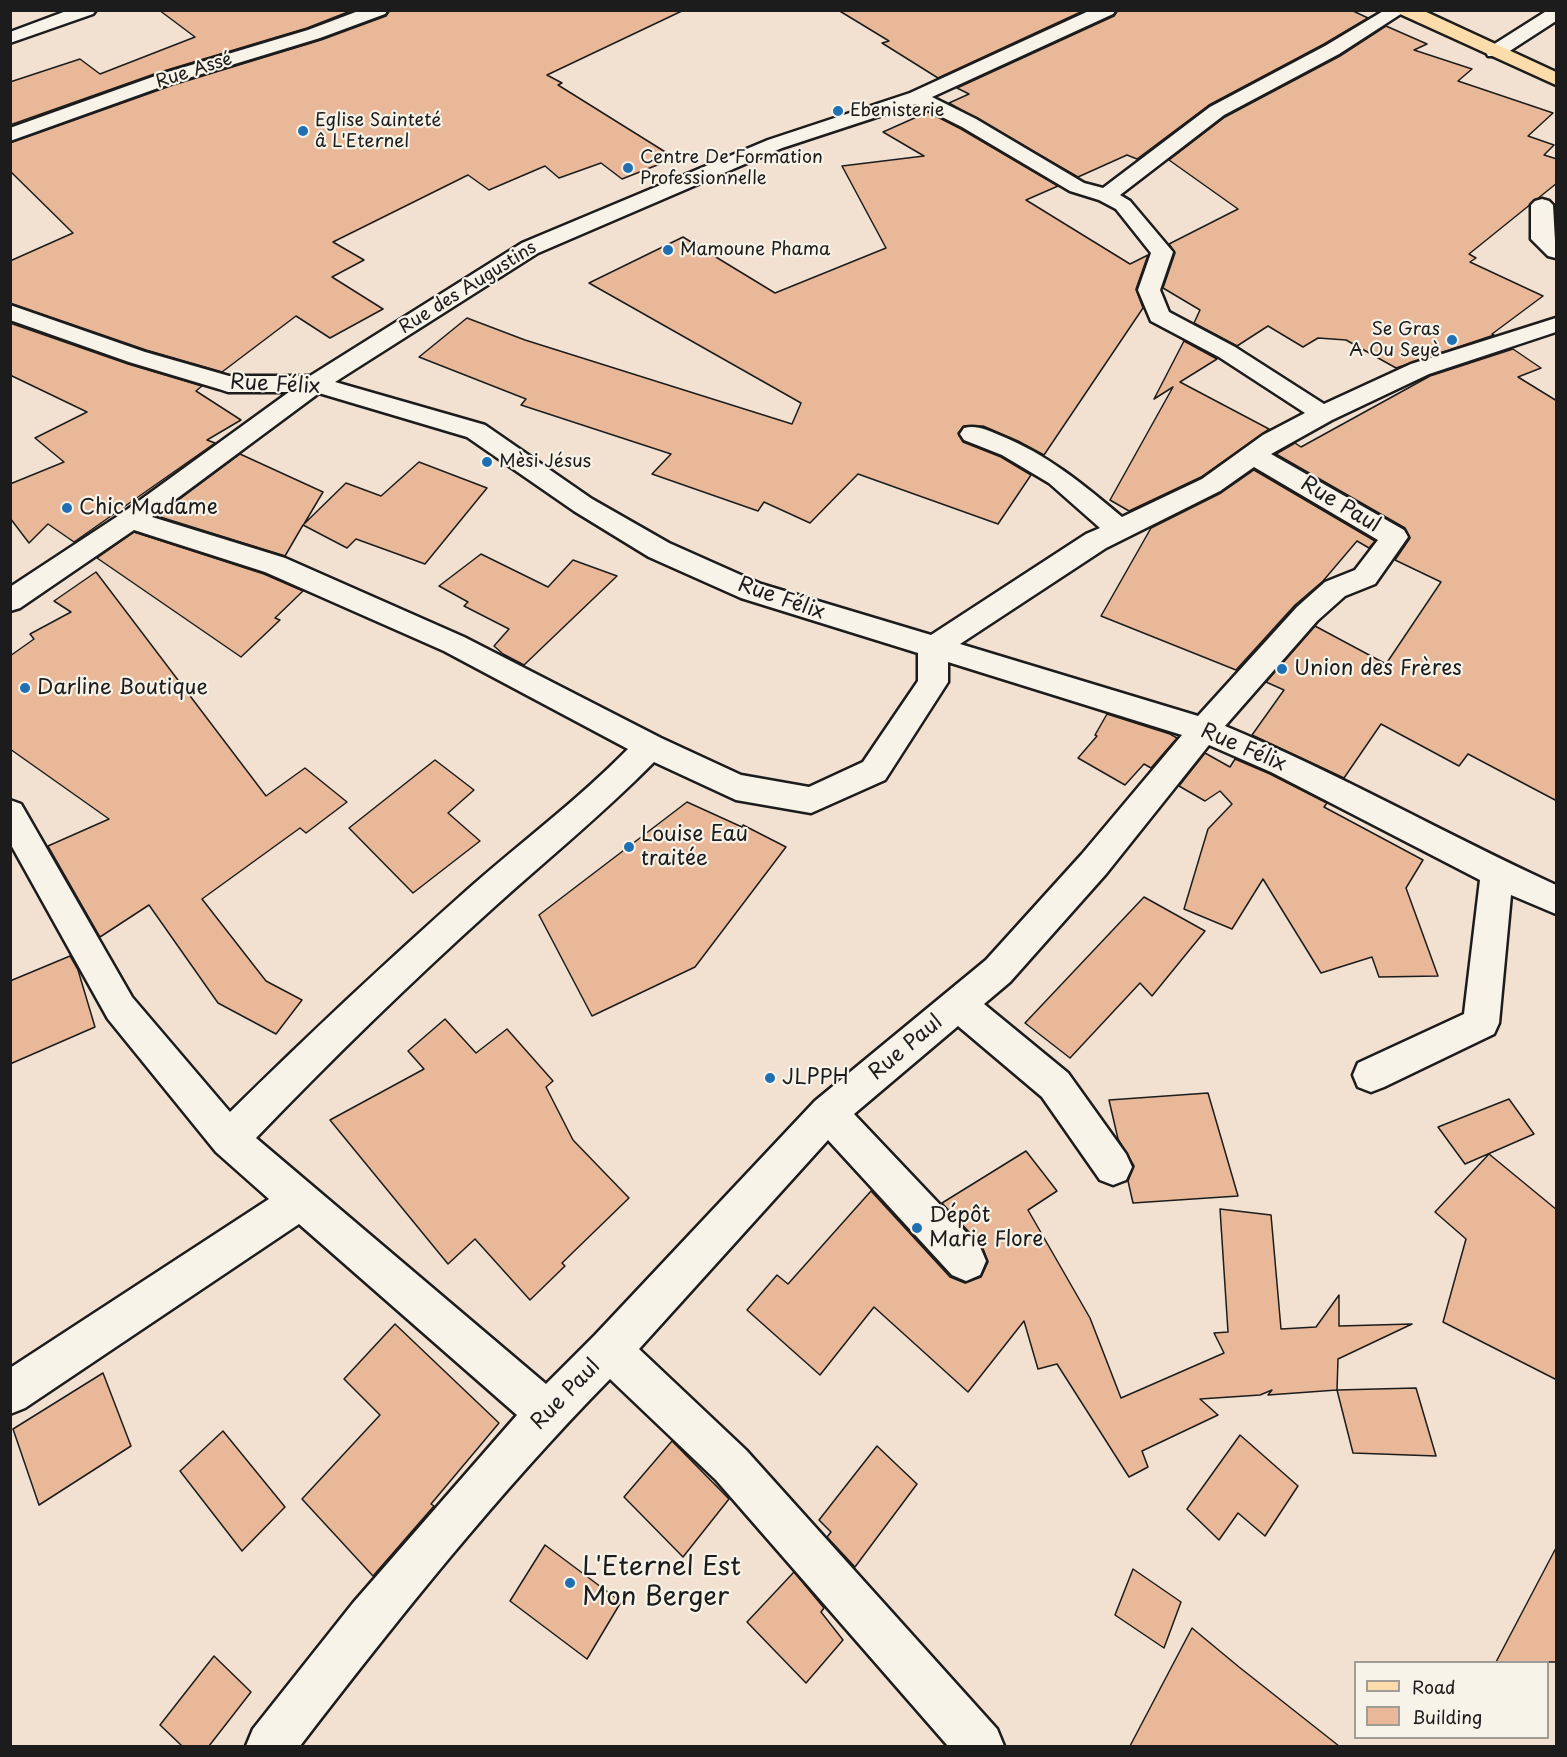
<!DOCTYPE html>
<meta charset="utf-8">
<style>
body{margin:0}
#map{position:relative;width:1567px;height:1757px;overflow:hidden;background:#f2e1d0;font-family:"Playpen Sans",sans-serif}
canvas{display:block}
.frame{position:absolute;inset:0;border:12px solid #1c1c1c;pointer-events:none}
.legend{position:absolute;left:1354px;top:1661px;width:195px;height:78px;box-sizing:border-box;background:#f7f3e8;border:2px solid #9f9d96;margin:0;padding:8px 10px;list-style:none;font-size:18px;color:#1c1c1c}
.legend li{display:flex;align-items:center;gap:12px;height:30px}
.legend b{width:30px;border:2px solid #9f9d96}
</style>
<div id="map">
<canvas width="1567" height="1757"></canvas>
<div class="frame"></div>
<ul class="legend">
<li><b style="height:8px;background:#fddcac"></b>Road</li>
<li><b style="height:16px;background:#e8b899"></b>Building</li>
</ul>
</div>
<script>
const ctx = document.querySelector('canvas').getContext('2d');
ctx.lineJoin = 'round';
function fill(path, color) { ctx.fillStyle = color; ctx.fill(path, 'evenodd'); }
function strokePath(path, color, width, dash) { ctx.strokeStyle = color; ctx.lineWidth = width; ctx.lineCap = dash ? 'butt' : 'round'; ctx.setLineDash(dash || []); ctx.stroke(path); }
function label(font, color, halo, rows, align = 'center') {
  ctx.font = font + ' "Playpen Sans",sans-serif'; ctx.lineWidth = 4.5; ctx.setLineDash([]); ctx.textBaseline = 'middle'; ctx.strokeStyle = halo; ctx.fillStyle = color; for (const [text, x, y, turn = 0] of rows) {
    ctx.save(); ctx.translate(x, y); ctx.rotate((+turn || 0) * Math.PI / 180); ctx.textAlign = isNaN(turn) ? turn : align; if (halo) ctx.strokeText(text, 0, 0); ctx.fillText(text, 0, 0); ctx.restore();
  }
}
const building = new Path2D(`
 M159,10H353L307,28L157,73L10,125V82L80,59L100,74L195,37Z
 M390,10H684L547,75L562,83L558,85L675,158L622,179L601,163L559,178L545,166L489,190L468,175L333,242L364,260L332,277L383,309L330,338L296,316L222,372L146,350L10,303V261L73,233L10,171V143L173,85L321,40L386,16Z
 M838,10H1085L938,78L882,43L889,41Z
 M1118,10H1351L1368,18L1324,44L1209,105L1137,159L1127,155L1078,177L949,103L969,94L957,88L1114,16Z
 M1386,26L1427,44L1414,50L1472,69L1458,81L1553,113L1528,136L1554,145L1544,155L1557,159V183L1469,254L1476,258L1470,262L1543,296L1492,334L1494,335L1396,368L1346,340L1318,338L1303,347L1268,326L1237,346L1194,323L1200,310L1163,288L1175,253L1169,244L1238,209L1169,160L1225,117L1340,56Z
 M928,112L961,129L1058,186L1026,200L1130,264L1148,255L1136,289L1143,308L1044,455L1018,441L983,426H964L958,433L963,442L1001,457L1031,475L998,524L858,474L810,523L764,502L758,511L652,474L671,454L521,405L526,399L419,357L467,318L525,340L792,424L801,403L589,283L683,237L775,293L886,248L842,166L924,156L883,132Z
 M10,323L128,364L202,386L196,391L241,420L207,440L215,443L74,542L48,524L29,543L10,518V484L64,462L35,438L87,412L10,375Z
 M1184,341L1217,359L1180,382L1269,429L1201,477L1129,511L1110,500L1173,387L1154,399Z
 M1513,349L1541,368L1518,377L1557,401V801L1468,754L1459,766L1381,724L1344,778L1252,735L1284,690L1266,682L1315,626L1386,664L1441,582L1395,560L1410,538L1405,528L1276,454L1295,443L1301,447L1430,376Z
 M240,454L323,492L304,524L346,483L381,496L419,462L487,488L425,564L356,539L347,548L303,525L285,556L157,516Z
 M1254,470L1375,541L1369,548L1357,541L1323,581L1295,605L1236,670L1101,616L1151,528L1221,493Z
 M134,532L264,574L303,591L275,618L280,620L241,657L97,558Z
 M481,554L548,587L573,560L617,576L524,665L503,654L494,646L509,629L464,606L468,602L439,586Z
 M96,572L266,796L305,768L347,802L306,833L300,828L202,899L266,981L302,1000L276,1034L218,1003L149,905L100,937L48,846L109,819L10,749V656L34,639L30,634L71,612L54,601Z
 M1107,714L1170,734L1177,738L1151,768L1144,764L1125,785L1078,758L1097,736L1095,735Z
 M1205,753L1230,767L1235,759L1270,774L1327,803L1324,807L1423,860L1406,888L1438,976L1379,977L1372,957L1321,973L1263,879L1232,929L1184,909L1208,829L1232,804L1220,791L1205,801L1179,786Z
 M435,760L474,790L448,813L480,841L413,893L349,828Z
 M687,802L742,827L743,825L786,847L695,967L592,1016L539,915Z
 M1144,897L1205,931L1152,996L1140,983L1070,1058L1025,1023Z
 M70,956L78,970L95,1027L10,1064V981Z
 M445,1019L476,1053L507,1029L553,1081L546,1087L573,1140L629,1198L562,1263L565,1266L530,1300L475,1239L448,1264L330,1120L424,1069L408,1051Z
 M1208,1093L1238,1196L1133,1203L1128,1181L1134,1166L1118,1139L1109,1100Z
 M1509,1099L1534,1134L1465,1164L1438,1127Z
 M1026,1151L1057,1191L1028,1210L1090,1318L1121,1398L1224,1353L1214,1333L1228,1332L1220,1209L1271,1215L1281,1329L1316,1327L1339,1295V1326L1412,1324L1338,1359L1337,1390L1268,1395L1272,1390L1260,1395L1200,1399L1218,1415L1142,1451L1148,1467L1129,1477L1057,1364L1038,1369L1024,1321L968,1392L874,1307L820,1375L747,1310L777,1275L788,1284L871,1191L950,1277L965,1283L981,1277L988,1262L982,1246L942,1203Z
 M1489,1154L1557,1210V1380L1443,1322L1466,1239L1435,1212Z
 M395,1324L499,1423L431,1504L434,1506L373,1576L302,1499L380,1415L344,1379Z
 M103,1373L131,1446L39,1505L13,1429Z
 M1416,1388L1436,1456L1353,1453L1337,1390Z
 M223,1431L285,1507L242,1551L180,1471Z
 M1240,1435L1298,1486L1265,1536L1238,1513L1219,1540L1187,1509Z
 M672,1441L729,1499L683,1557L624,1497Z
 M877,1446L917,1484L855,1567L827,1537L831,1532L819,1520Z
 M545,1545L621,1602L587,1659L510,1601Z
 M1557,1546V1662H1496Z
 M1133,1569L1181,1602L1164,1648L1115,1615Z
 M794,1572L824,1608L821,1612L843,1640L806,1683L747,1622Z
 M1192,1628L1239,1667L1339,1746H1130Z
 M214,1656L251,1692L209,1746H182L160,1725Z`);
fill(building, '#e8b899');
strokePath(building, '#1c1c1c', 1.5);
const minor = new Path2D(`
 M69,10H96L93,14L10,43V32Z
 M361,10H388L385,14L320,38L172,83L10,141V128L158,75L308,30Z
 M1091,10H1116L1113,14L932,97L976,119L1084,183L1103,188L1210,107L1325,46L1385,10H1407L1339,54L1224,115L1120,195L1130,201L1173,252L1160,290L1169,312L1235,347L1324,404L1411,364L1556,318V332L1429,374L1332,420L1271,454L1404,530L1408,537L1375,584L1345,596L1317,621L1225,726C1338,773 1445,834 1556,885V914L1511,895L1499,1023L1494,1034L1384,1087L1371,1092L1358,1087L1353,1075L1358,1063L1464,1014L1480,880L1271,772L1209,745L1106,874L1010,982L984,1004L1068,1073L1126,1154L1132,1167L1126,1180L1113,1185L1100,1180L1042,1097L958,1026L854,1114L980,1247L986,1261L980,1275L966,1281L952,1275L828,1140L639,1349L746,1450L997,1729L1004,1746H948L716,1480L610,1379C498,1493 397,1620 300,1746H246L253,1729L353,1603L517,1415L299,1224L25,1408L10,1414V1368L269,1199L216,1152L108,1019L10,843V800L21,804L132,997L230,1112C307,1036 386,962 467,890C520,843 578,800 628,749L444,651L265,572L134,530L20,608L10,611V587L121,514L289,392H228L219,389L129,362L10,320V305L145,352L229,376H310L522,243L768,140L910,93ZM916,104L962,127L1070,191L1099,200L1116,209L1151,253L1138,290L1151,321L1219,357L1305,413L1263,435L1202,479L1122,517C1084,485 1047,454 999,435C987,430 977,425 964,428L960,434L964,440L1002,455L1049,483L1100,528L1086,534L931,635L761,584L669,543L592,499L485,425L335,382L538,253L782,148ZM319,393L467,437L574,511L649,557L741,598L918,653V681L863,762L809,787L741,775L661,738L464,637L285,558L152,517ZM1254,467L1378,540L1355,570L1325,582L1297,607L1198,716L960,644L1106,548L1220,491ZM948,662L1182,735L1082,854L986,960L815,1101L595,1335L546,1384L256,1138C332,1059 411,982 492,909C546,860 603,814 654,762L736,800L811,813L885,780L948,682Z
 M1548,10H1556V21L1502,56H1488L1486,52L1488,48Z
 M1542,199L1549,201L1553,205L1556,258L1548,256L1531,239V205L1535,201Z`);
const major = new Path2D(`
 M1397,10H1422L1556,72V85L1400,14Z`);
strokePath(minor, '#1c1c1c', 5);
strokePath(major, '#1c1c1c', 5);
fill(minor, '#f7f3e8');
fill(major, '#fddcac');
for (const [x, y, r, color] of [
 [838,111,6,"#1f6fb2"],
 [303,131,6,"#1f6fb2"],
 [628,168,6,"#1f6fb2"],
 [668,250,6,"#1f6fb2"],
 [1452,340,6,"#1f6fb2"],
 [487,462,6,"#1f6fb2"],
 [67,508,6,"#1f6fb2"],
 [1282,669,6,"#1f6fb2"],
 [25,688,6,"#1f6fb2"],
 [629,847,6,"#1f6fb2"],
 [770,1078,6,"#1f6fb2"],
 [917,1228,6,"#1f6fb2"],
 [570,1583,6,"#1f6fb2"]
]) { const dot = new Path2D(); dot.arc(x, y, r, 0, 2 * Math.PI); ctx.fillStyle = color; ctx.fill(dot); strokePath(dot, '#f7f3e8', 2); }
label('18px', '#1c1c1c', '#f7f3e8', [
 ["Rue Assé",194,71,-18],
 ["Rue des Augustins",468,288,-32]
]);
label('18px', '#1c1c1c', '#f7f3e8', [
 ["Ebenisterie",850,111],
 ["Eglise Sainteté",315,121],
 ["â L'Eternel",315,142],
 ["Centre De Formation",640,158],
 ["Professionnelle",640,179],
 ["Mamoune Phama",680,250],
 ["Se Gras",1440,330,"right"],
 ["A Ou Seyè",1440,351,"right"],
 ["Mèsi Jésus",499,462]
], 'left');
label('21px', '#1c1c1c', '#f7f3e8', [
 ["Rue Félix",275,385,3],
 ["Rue Paul",1340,505,31],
 ["Rue Félix",781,599,19],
 ["Rue Félix",1243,748,23],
 ["Rue Paul",906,1048,-40],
 ["Rue Paul",566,1395,-46]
]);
label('21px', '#1c1c1c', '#f7f3e8', [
 ["Chic Madame",79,508],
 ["Union des Frères",1294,669],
 ["Darline Boutique",37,688],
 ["Louise Eau",641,835],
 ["traitée",641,859],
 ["JLPPH",782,1078],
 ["Dépôt",929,1216],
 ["Marie Flore",929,1240]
], 'left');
label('26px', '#1c1c1c', '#f7f3e8', [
 ["L'Eternel Est",582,1568],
 ["Mon Berger",582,1598]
], 'left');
</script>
